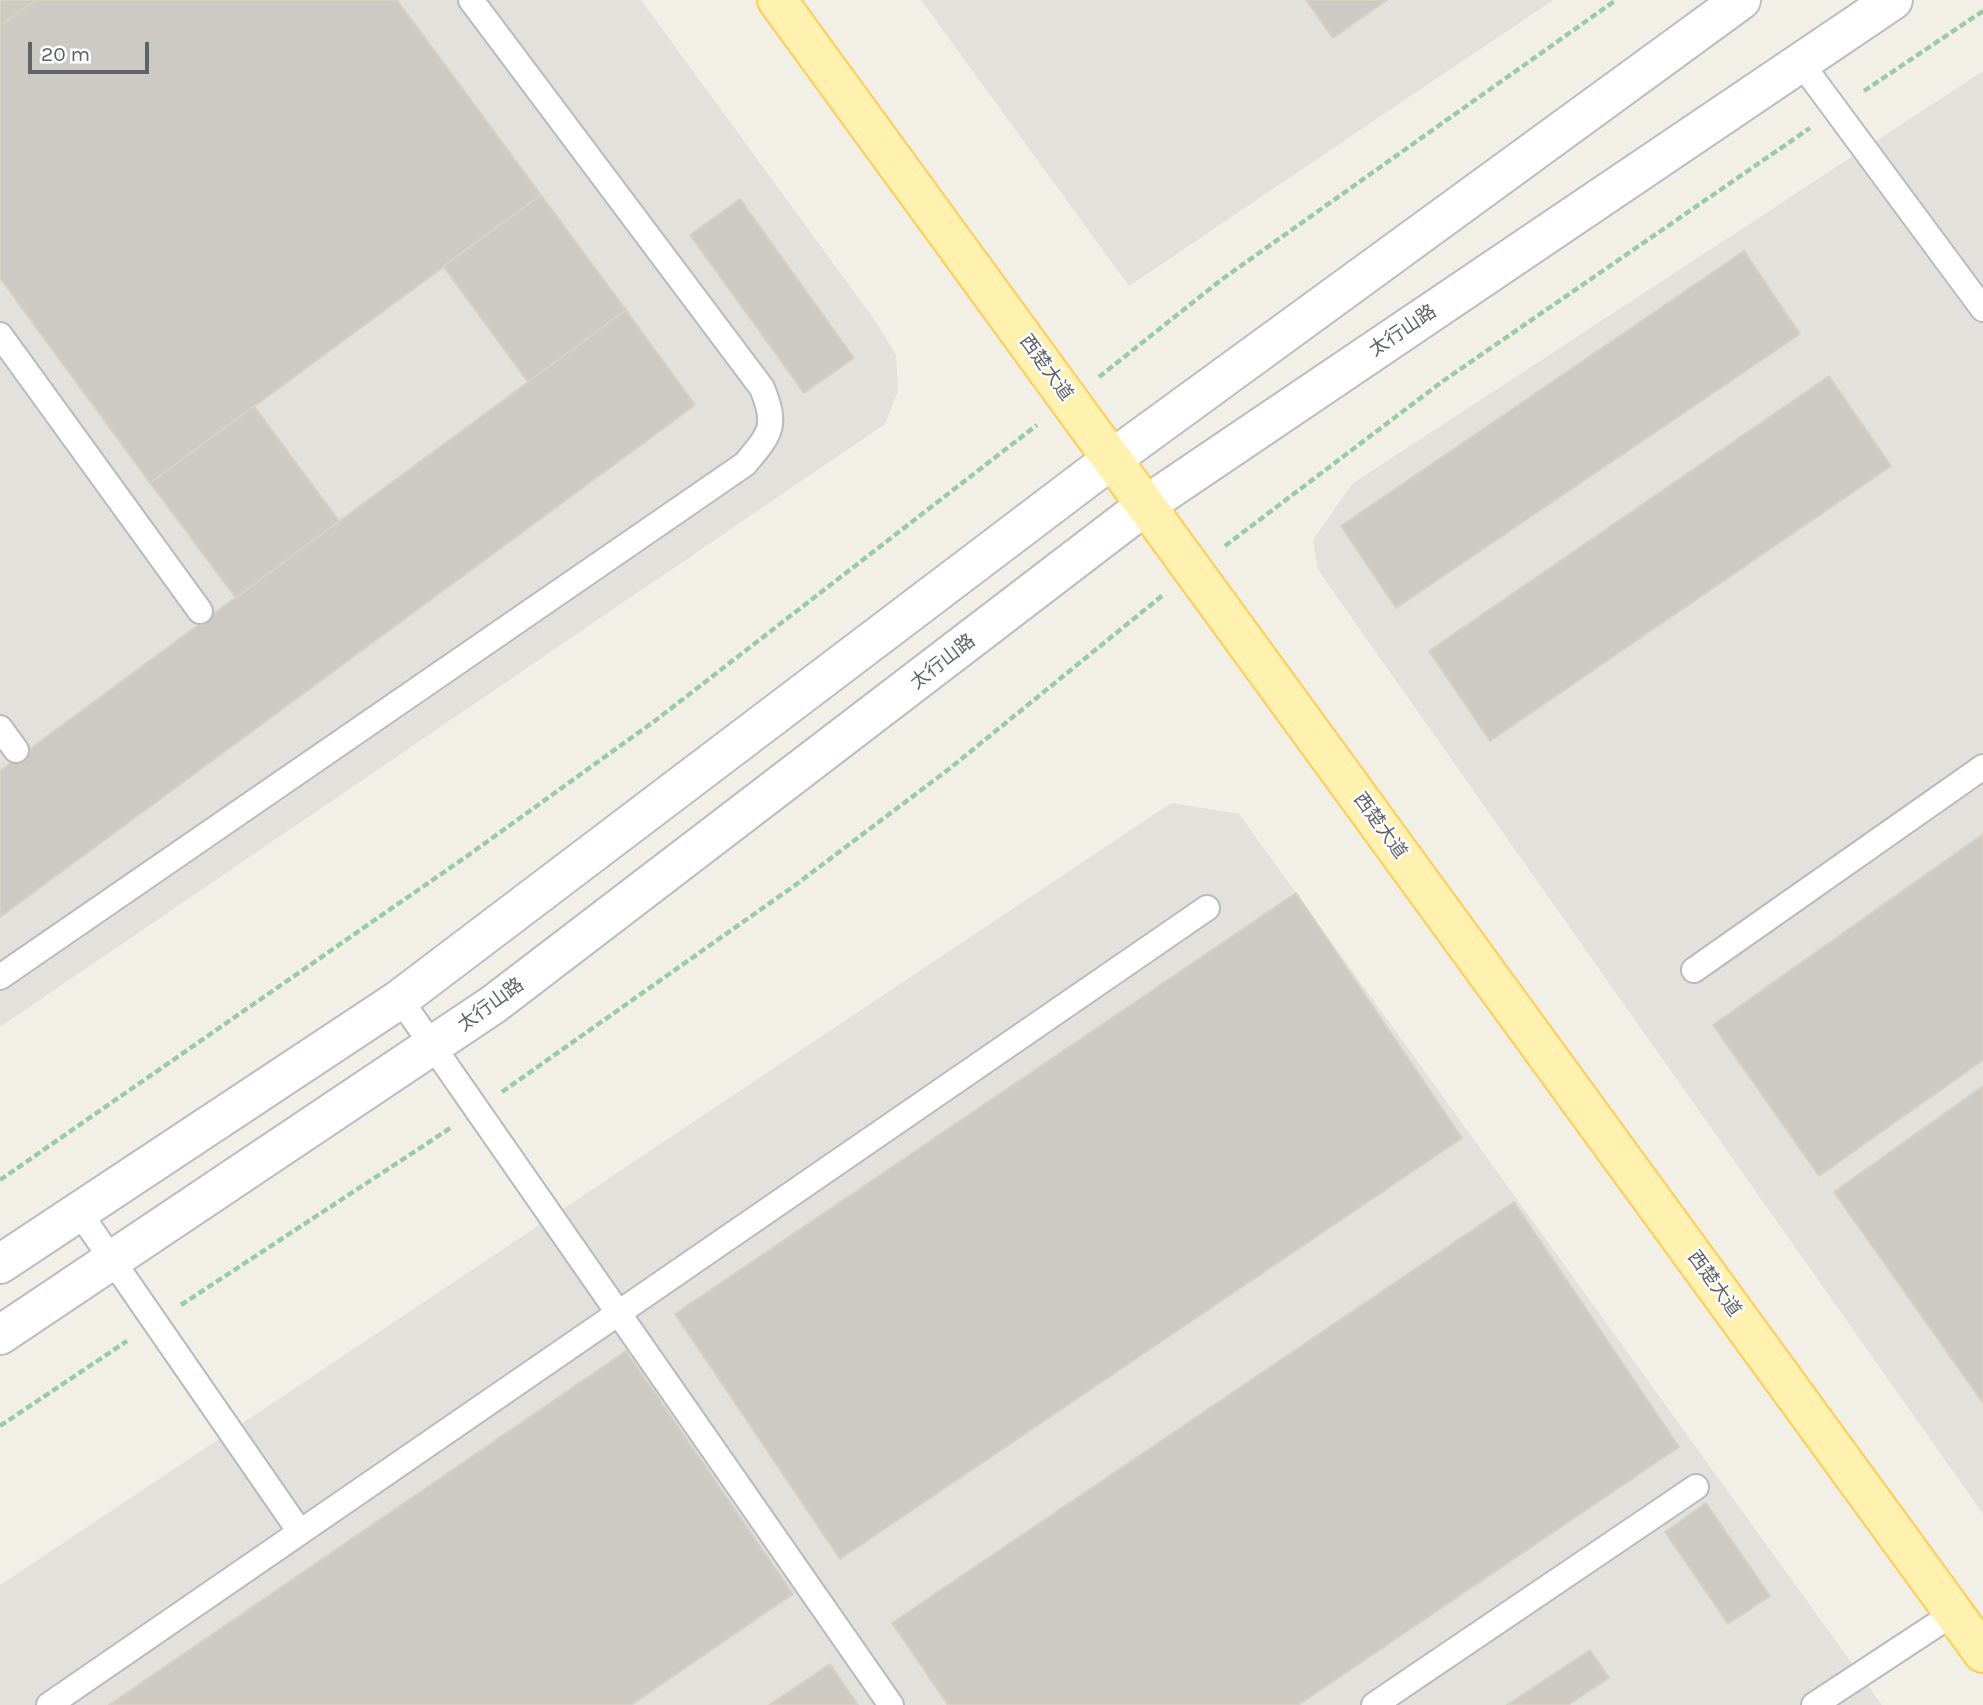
<!DOCTYPE html>
<meta charset="utf-8">
<style>
body{margin:0}
#map{position:relative;width:1983px;height:1705px;overflow:hidden;background:#f2efe7;font-family:Karla,sans-serif}
canvas{display:block}
.scale{position:absolute;left:28px;top:42px;width:121px;height:32px;box-sizing:border-box;border:4px solid #5e6369;border-top:0;padding-left:9px;font-size:21px;line-height:24px;white-space:nowrap;color:#5e6369;-webkit-text-stroke:5px #fff;paint-order:stroke}
</style>
<div id="map">
<canvas width="1983" height="1705"></canvas>
<div class="scale">20 m</div>
</div>
<script>
const ctx = document.querySelector('canvas').getContext('2d');
ctx.lineJoin = 'round';
function fill(path, color) { ctx.fillStyle = color; ctx.fill(path, 'evenodd'); }
function strokePath(path, color, width, dash) { ctx.strokeStyle = color; ctx.lineWidth = width; ctx.lineCap = dash ? 'butt' : 'round'; ctx.setLineDash(dash || []); ctx.stroke(path); }
function label(font, color, halo, rows, align = 'center') {
  ctx.font = font + ' Karla,"Noto Sans SC",sans-serif'; ctx.lineWidth = 5; ctx.setLineDash([]); ctx.textBaseline = 'middle'; ctx.strokeStyle = halo; ctx.fillStyle = color; for (const [text, x, y, turn = 0] of rows) {
    ctx.save(); ctx.translate(x, y); ctx.rotate((+turn || 0) * Math.PI / 180); ctx.textAlign = isNaN(turn) ? turn : align; if (halo) ctx.strokeText(text, 0, 0); ctx.fillText(text, 0, 0); ctx.restore();
  }
}
fill(new Path2D(`
 M0,0H641L876,322L896,355L898,391L885,424L0,1027Z
 M921,0H1553L1129,286Z
 M1983,71V1514L1318,570L1313,540L1352,484Z
 M1171,803L1239,814L1882,1705H0V1585Z`), '#e2e1db');
const building = new Path2D(`
 M0,0H36L0,26Z
 M36,0H397L541,195L150,483L0,278V26Z
 M1306,0H1387L1333,38Z
 M541,195L626,310L528,382L443,266Z
 M740,199L854,358L804,393L690,235Z
 M1744,251L1800,334L1396,608L1341,526Z
 M626,310L695,405L0,917V771Z
 M1829,376L1891,466L1490,741L1429,651Z
 M254,406L339,521L236,598L150,483Z
 M1983,834V1060L1819,1176L1713,1025Z
 M1296,893L1462,1138L840,1559L675,1314Z
 M1983,1086V1403L1834,1192Z
 M1514,1202L1679,1447L1298,1705H948L892,1623Z
 M626,1351L793,1594L631,1705H109Z
 M1706,1503L1770,1596L1728,1624L1665,1532Z
 M1590,1650L1609,1678L1568,1705H1507Z
 M830,1664L858,1705H769Z`);
fill(building, '#cdcac4');
strokePath(building, '#d7d1c4', 2);
const lane = new Path2D(`
 M1801,63L1983,309
 M0,335L200,611
 M0,728L16,750
 M1694,970L1983,767
 M0,977L745,464C770,434 778,427 762,388L471,0
 M400,999L891,1705
 M79,1212L300,1532
 M49,1705L1207,908
 M1374,1705L1696,1487
 M1814,1705L1954,1613`);
const secondary = new Path2D(`
 M0,1264L400,999L1112,459L1741,0
 M0,1335L494,1004L1146,505L1893,0`);
const primary = new Path2D(`
 M777,0L1983,1653`);
strokePath(lane, '#b7babf', 28);
strokePath(secondary, '#babec4', 42);
strokePath(primary, '#ffcd53', 42);
strokePath(new Path2D(`
 M1864,91L1983,11
 M1099,377L1221,280L1616,0
 M1225,546L1443,381L1810,128
 M502,1092L794,886L949,769L1163,595
 M0,1180L470,854L656,720L1037,425
 M181,1305L452,1127
 M0,1426L127,1341`), '#98cba6', 4.5, [7, 3.5]);
strokePath(lane, '#fff', 24);
strokePath(secondary, '#fff', 38);
strokePath(primary, '#fff1af', 38);
label('19px', '#5e6369', '#fff', [
 ["太行山路",1403,331,-34],
 ["西楚大道",1046,368,54],
 ["太行山路",943,662,-38],
 ["西楚大道",1380,826,54],
 ["太行山路",491,1005,-36],
 ["西楚大道",1714,1284,54]
]);
</script>
